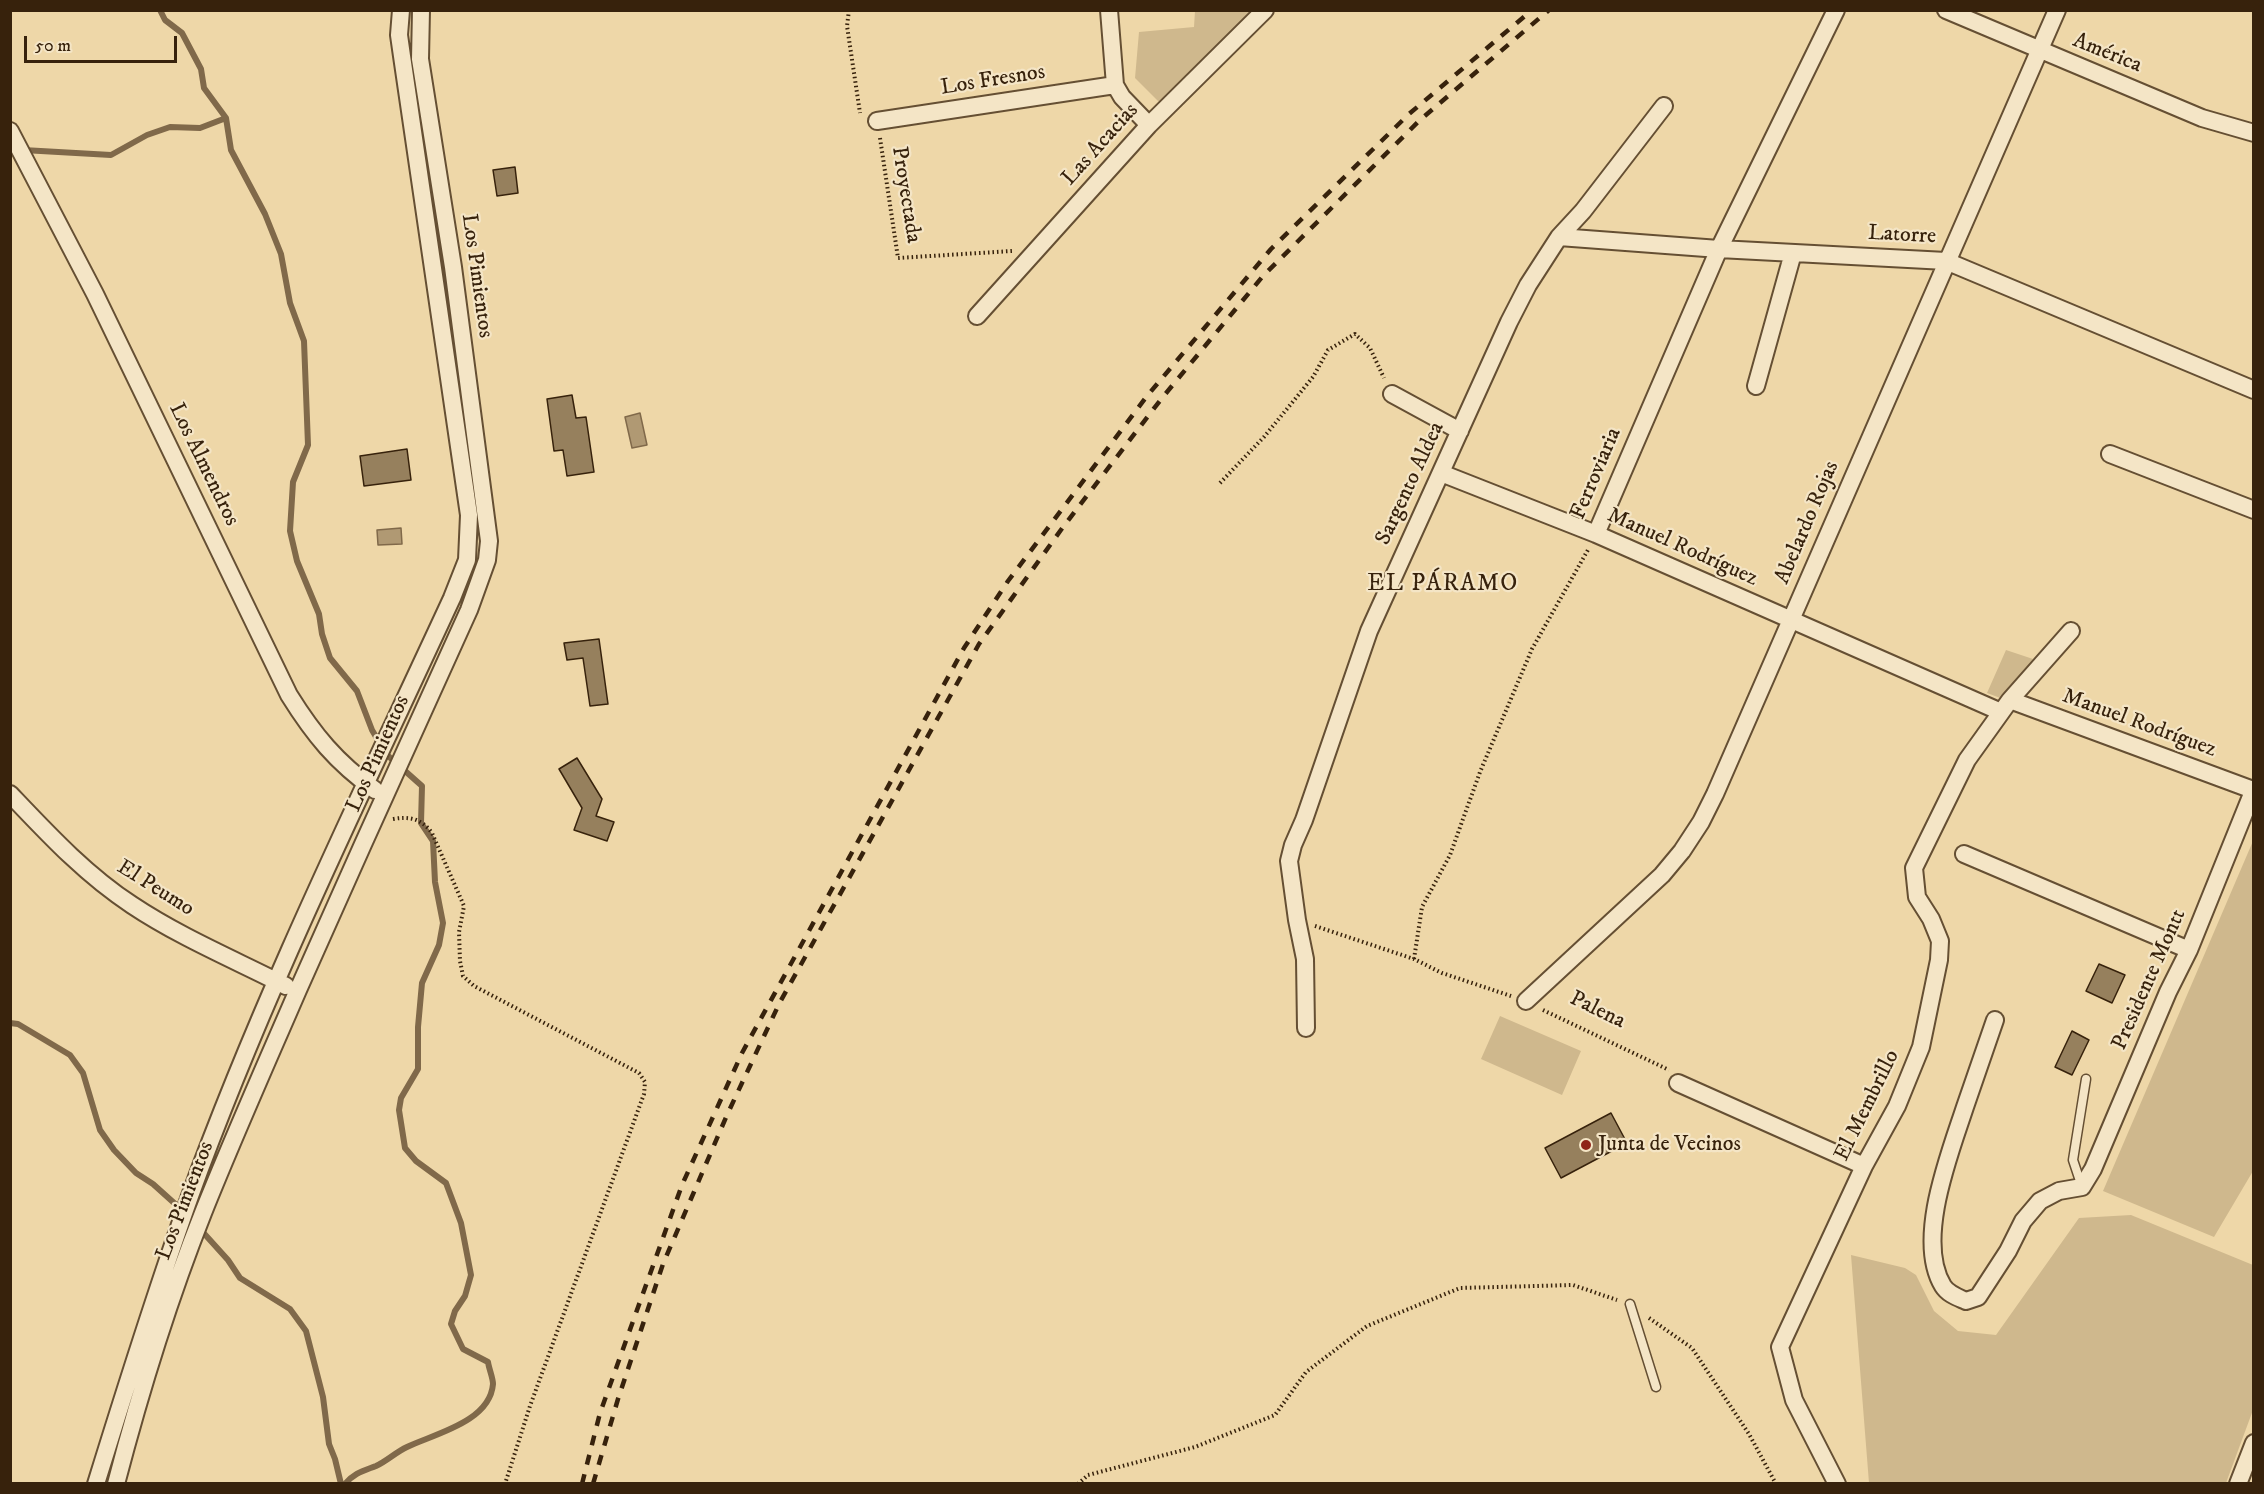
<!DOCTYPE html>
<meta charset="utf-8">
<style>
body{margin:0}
#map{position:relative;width:2264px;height:1494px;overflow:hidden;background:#eed7a8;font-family:"IM FELL DW Pica",serif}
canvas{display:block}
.frame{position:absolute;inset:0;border:12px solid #37220c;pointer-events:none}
.scale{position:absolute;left:24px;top:36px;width:153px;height:27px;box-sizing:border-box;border:3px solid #37220c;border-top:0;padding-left:8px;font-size:18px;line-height:21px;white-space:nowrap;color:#37220c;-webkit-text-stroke:4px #f4e5c6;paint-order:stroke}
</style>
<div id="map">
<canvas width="2264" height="1494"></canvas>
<div class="frame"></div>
<div class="scale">50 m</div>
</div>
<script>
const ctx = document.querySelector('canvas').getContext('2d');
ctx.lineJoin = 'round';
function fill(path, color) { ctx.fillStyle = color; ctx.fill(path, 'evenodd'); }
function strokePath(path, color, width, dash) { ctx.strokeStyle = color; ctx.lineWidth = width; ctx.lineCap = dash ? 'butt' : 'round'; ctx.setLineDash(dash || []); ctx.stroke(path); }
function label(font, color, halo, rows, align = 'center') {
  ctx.font = font + ' "IM FELL DW Pica",serif'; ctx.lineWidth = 4.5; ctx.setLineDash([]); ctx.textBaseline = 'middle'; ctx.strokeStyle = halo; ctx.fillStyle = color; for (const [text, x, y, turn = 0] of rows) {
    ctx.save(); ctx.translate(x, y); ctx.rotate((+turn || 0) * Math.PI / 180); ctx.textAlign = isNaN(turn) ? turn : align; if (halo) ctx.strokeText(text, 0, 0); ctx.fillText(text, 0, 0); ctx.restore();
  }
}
fill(new Path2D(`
 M1195,11H1251V15L1159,102L1135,78L1139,32L1194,27Z
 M2006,650L2033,659L2003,699L1987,693Z
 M2253,841V1171L2214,1237L2103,1191Z
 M1500,1016L1581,1051L1562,1095L1481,1059Z
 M2131,1215L2253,1265V1410L2226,1483H1869L1851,1255L1905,1268L1916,1275L1934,1311L1958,1331L1996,1335L2079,1218Z`), '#cfb88d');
const water = new Path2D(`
 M640,413L647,445L632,448L625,417Z
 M401,528L402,544L378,545L377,530Z`);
fill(water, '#b09973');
strokePath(water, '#80694a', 1.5);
strokePath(new Path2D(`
 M160,10L165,20L182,33L201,69L204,88L226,118L231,150L265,214L281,254L290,303L304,341L308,445L293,482L290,531L297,561L319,614L322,634L330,658L357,691L372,730L386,754L422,786L421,823L433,841L435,882L443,923L439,945L422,983L418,1027V1069L401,1098L399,1110L405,1148L416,1161L446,1183L461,1223L471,1275L465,1296L455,1311L451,1324L463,1349L488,1362C489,1369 493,1378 493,1384C490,1422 434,1434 407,1447C396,1452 387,1461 376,1466C363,1471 354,1473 345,1484
 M23,150L111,155L147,135L170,127L200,128L226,118
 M10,1023L18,1024L70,1055L83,1073L100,1130L114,1150L136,1173L153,1184L183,1211
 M200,1229L228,1260L240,1278L290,1309L306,1331L323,1397L329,1444L335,1459L341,1484`), '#80694a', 6);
const building = new Path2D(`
 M515,167L518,193L497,196L493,170Z
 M572,395L576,418L586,417L594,472L567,476L563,450L554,451L547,399Z
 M407,449L411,480L364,486L360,456Z
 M599,639L608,704L590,706L583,658L567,660L564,643Z
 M577,758L602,799L596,816L614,822L607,841L574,830L582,808L559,769Z
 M2099,964L2125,975L2112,1003L2086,991Z
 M2072,1031L2089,1040L2072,1075L2055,1067Z
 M1611,1113L1627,1143L1561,1178L1545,1148Z`);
fill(building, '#96805d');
strokePath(building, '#37220c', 1.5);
const service = new Path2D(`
 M2082,1187L2073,1160L2086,1079
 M1630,1304L1656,1387`);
const minor = new Path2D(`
 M1109,10L1115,85L1122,97L1149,125
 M1946,10L2202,118L2254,133
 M877,121L1115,85
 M10,131L95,294L289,695C314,735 336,762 375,790
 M1559,237L1719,249L1946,261L2254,390
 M977,316L1149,125L1265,10
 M1756,386L1793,253
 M1392,394L1460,431
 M2110,454L2254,510
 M1441,473L1596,534L2001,712
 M1596,534L1719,249L1836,10
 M2010,700L2253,790
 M10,794C48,834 86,875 132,905C180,937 235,960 286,986
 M1964,854L2189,950
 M1526,1001L1662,875L1682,851L1701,822L1715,794L2057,10
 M1995,1020C1985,1049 1975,1078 1965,1107C1950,1153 1915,1240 1943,1286C1948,1294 1957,1297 1966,1301L1978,1297L2008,1251L2023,1221L2040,1201L2059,1191L2082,1187L2093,1169L2168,992L2189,950L2254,789
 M1306,1028L1305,959L1297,920L1289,861L1293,845L1304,820L1369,631L1509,322L1528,285L1559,237L1583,211L1664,106
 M1678,1083L1864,1166
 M96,1484C126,1387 156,1291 190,1196C264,992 361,795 452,598L467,560L469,515L402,56L399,35L401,10
 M116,1484C140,1392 168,1301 203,1213C233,1138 266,1064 298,990C354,863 412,736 469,610L487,560L489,541L453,267L420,59L421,10
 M1837,1484L1794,1400L1780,1347L1864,1166L1897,1106L1921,1047L1939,960L1940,941L1931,919L1917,897L1914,868L1967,760L2010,700L2071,631
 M2238,1484L2254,1443`);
strokePath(service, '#654f33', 11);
strokePath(minor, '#654f33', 20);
strokePath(new Path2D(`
 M849,10L847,26L860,113
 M880,138L898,258L1012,251
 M1220,483L1264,437L1313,377L1328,350L1355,334L1370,348L1384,378
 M393,819C410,816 422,819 432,833L464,906L459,932L460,961L463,976L474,986L639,1073L645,1082L644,1094L530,1406L505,1484
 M1315,926L1414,959L1442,973L1511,996
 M1414,959L1422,907L1450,855L1480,772L1532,649L1589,548
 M1543,1010L1669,1070
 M1649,1318L1692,1348L1749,1434L1776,1484
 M1078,1484L1088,1475L1195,1447L1275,1415L1306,1372L1367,1326L1460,1288L1573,1285L1617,1300`), '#37220c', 4, [1.5, 3]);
strokePath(service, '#f4e5c6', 8);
strokePath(minor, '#f4e5c6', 16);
strokePath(new Path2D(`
 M582,1484L600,1413L682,1185L742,1053L964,648L1008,581L1147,396L1271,249L1409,114L1532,10
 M593,1484L618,1399L663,1264L727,1115L779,1004L979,644L1063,527L1162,398L1263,276L1420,120L1549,10`), '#37220c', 4.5, [10, 10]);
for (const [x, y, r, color] of [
 [1586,1145,6,"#8f2418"]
]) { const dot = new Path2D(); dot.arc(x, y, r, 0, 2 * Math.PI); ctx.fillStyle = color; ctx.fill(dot); strokePath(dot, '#f4e5c6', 2); }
label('22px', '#37220c', '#f4e5c6', [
 ["América",2107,54,22],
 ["Los Fresnos",993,81,-9],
 ["Las Acacias",1101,145,-48],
 ["Proyectada",905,195,81],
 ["Latorre",1902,236,3],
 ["Los Pimientos",476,276,82],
 ["Los Almendros",203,465,64],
 ["Ferroviaria",1597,474,-67],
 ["Sargento Aldea",1411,484,-65],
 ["Abelardo Rojas",1808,523,-67],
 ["Manuel Rodríguez",1682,548,24],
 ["Manuel Rodríguez",2139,724,20],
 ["Los Pimientos",379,754,-66],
 ["El Peumo",155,889,32],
 ["Presidente Montt",2150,980,-66],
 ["Palena",1597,1011,26],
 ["El Membrillo",1868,1106,-64],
 ["Los Pimientos",186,1201,-69]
]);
label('22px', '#37220c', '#f4e5c6', [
 ["Junta de Vecinos",1598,1145]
], 'left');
ctx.letterSpacing = '1.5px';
label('24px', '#37220c', '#f4e5c6', [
 ["EL PÁRAMO",1443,585]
]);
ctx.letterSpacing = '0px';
</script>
